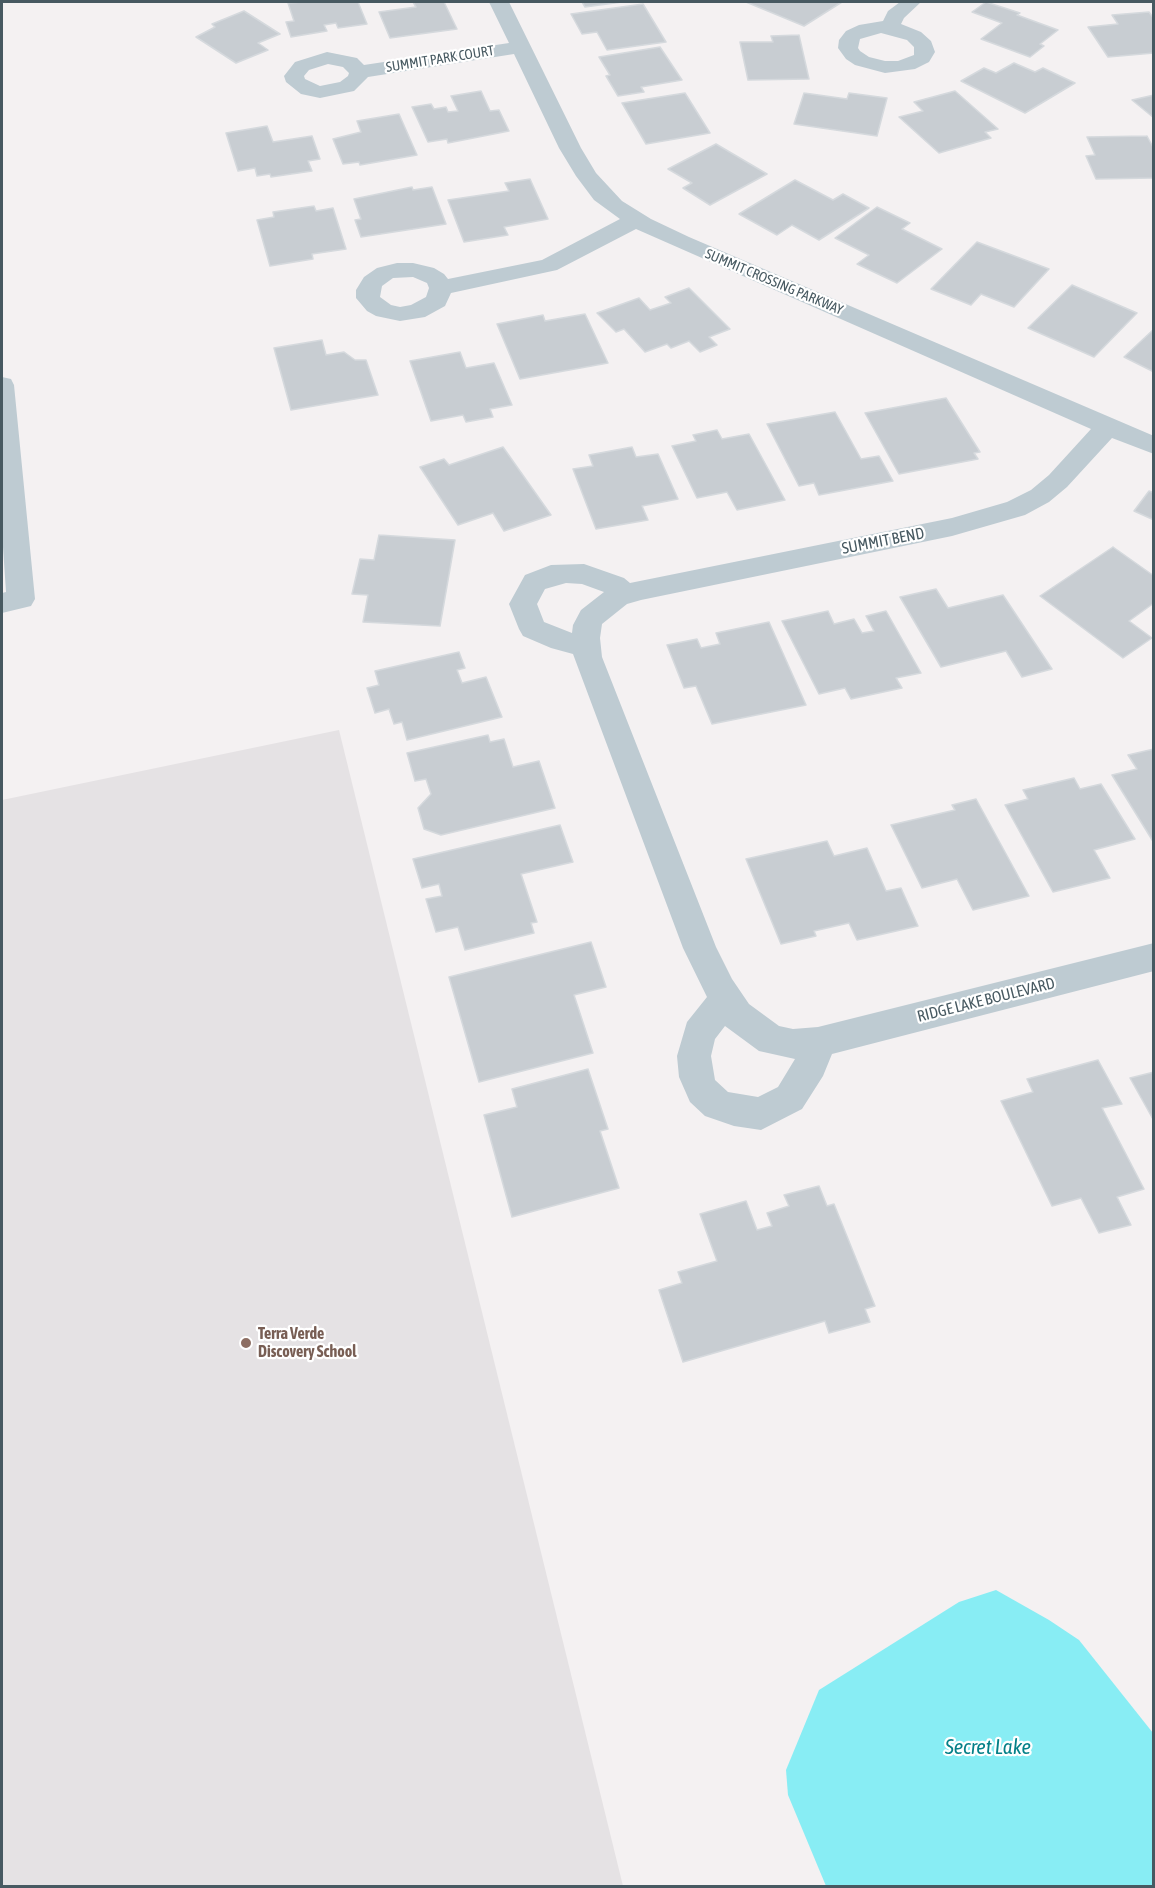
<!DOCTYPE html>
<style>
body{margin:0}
#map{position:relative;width:1155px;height:1888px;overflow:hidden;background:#f4f1f2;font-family:"Asap Condensed",sans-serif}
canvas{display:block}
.frame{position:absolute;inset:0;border:3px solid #475961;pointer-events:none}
</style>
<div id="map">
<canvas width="1155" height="1888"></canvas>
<div class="frame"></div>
</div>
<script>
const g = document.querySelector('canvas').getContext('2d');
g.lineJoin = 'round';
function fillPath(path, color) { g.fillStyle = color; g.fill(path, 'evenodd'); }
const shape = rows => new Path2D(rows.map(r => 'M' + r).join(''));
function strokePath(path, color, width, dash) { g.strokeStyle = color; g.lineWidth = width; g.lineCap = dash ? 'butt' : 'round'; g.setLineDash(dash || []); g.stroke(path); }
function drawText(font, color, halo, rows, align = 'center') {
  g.font = font + ' "Asap Condensed",sans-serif'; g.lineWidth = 4.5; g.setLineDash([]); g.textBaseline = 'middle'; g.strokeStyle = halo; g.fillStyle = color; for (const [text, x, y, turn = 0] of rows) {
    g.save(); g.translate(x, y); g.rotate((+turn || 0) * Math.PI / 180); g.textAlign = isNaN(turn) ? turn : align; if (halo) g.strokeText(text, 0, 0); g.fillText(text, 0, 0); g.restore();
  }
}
fillPath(shape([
 [339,730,623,1886,2,1886,2,800]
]), '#e5e2e4');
fillPath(shape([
 [996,1590,1049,1620,1079,1640,1153,1733,1153,1886,826,1886,788,1795,786,1770,819,1690,959,1602]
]), '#88edf4');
const building = shape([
 [302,2,358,2,367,24,338,28,336,23,324,25,327,31,291,37,286,22,294,21,288,3,302,2],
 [413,2,444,2,457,29,390,38,379,12,416,7,413,2],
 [582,2,622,2,585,7,582,2],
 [746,2,842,2,804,26,746,2],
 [986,2,1020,13,1017,15,1058,30,1040,44,1044,46,1030,57,981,39,1002,23,972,12,986,2],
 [643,4,666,42,607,50,597,32,582,34,571,14,643,4],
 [244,11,280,34,258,43,268,50,236,63,196,37,215,27,212,24,244,11],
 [1149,12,1154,19,1154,53,1108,57,1088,27,1118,24,1112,15,1149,12],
 [799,35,809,79,748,80,740,42,773,42,771,36,799,35],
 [660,47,682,80,641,87,644,92,618,96,606,76,610,75,599,57,660,47],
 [1014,63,1035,72,1043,68,1075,83,1025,113,961,81,984,68,996,73,1014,63],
 [481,91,490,111,499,110,509,131,448,143,447,139,428,142,412,107,431,104,434,109,446,107,448,112,458,111,451,96,481,91],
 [955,91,998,129,985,132,991,138,939,153,899,117,923,111,914,102,955,91],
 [685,93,710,133,646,144,622,103,685,93],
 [804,93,847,99,849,93,887,98,877,136,794,124,804,93],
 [1154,95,1154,118,1132,100,1154,95],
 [399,114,417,155,360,165,359,162,343,164,333,139,361,132,357,121,399,114],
 [267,126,273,142,312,136,320,159,308,161,312,171,271,177,270,174,257,176,255,168,238,171,226,133,267,126],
 [1147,136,1154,149,1154,178,1096,179,1086,156,1095,155,1087,137,1147,136],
 [716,144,767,174,710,205,683,188,692,183,668,169,716,144],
 [530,179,548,219,504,227,508,235,464,242,448,200,509,191,505,183,530,179],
 [795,180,833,200,843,194,869,208,819,240,792,225,777,235,739,214,795,180],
 [412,187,413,190,432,187,446,224,361,237,355,220,361,219,354,199,412,187],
 [314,206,316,211,333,208,346,249,312,254,313,259,270,266,257,220,274,217,273,212,314,206],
 [877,207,910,223,902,229,942,249,897,283,857,264,869,255,835,238,877,207],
 [977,242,1049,269,1014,307,981,294,971,305,931,289,977,242],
 [1072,285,1137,313,1094,357,1028,328,1072,285],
 [689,288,730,329,709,337,717,345,700,352,689,341,671,348,667,344,645,352,624,329,616,332,597,313,639,298,650,310,671,303,665,297,689,288],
 [585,314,608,363,520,379,497,324,543,315,545,321,585,314],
 [1154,329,1154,372,1124,357,1154,329],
 [322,340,326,355,344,352,355,360,366,360,378,395,291,410,274,348,322,340],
 [460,352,466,368,494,363,512,405,490,409,493,417,466,422,463,415,431,421,410,361,460,352],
 [946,398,980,452,974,453,978,459,899,474,865,413,946,398],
 [835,412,861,459,879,456,893,481,819,495,814,483,799,486,767,424,835,412],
 [717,430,722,439,749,434,785,500,737,510,727,492,697,498,672,446,696,441,693,435,717,430],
 [503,447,551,515,504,531,493,513,458,525,420,467,444,459,449,465,503,447],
 [632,447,636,457,658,454,678,499,642,506,648,520,596,529,573,469,593,466,589,455,632,447],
 [1149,491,1154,493,1154,520,1134,511,1149,491],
 [379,535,455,540,440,626,363,622,368,595,352,594,360,559,374,560,379,535],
 [1113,547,1154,576,1154,603,1129,621,1152,638,1123,658,1040,596,1113,547],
 [936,589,948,608,1003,595,1052,669,1022,677,1006,651,941,667,900,597,936,589],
 [828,611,834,624,854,619,862,633,874,631,866,616,886,611,921,673,896,678,902,688,851,699,845,688,819,694,782,621,828,611],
 [769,622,806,705,712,724,696,686,684,688,667,645,697,639,701,648,720,644,716,633,769,622],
 [459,652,465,668,457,670,462,683,486,677,502,717,407,740,402,722,394,724,389,709,375,713,367,688,379,685,375,671,459,652],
 [488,735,490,742,504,739,513,767,539,761,555,808,441,835,424,829,418,808,431,794,426,779,415,781,407,753,488,735],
 [1154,749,1154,843,1112,775,1137,769,1128,755,1154,749],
 [1074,778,1080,789,1101,784,1135,839,1094,850,1110,878,1053,892,1005,805,1028,799,1023,790,1074,778],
 [976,799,1029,896,973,910,957,879,922,888,891,825,955,810,952,805,976,799],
 [560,825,573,862,521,874,537,922,531,923,534,933,465,950,458,927,436,932,426,899,442,896,439,884,422,888,413,859,560,825],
 [827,841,834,856,867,848,886,891,901,888,918,926,857,940,849,923,814,931,816,936,781,944,746,859,827,841],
 [591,942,606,987,574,995,593,1053,479,1082,449,977,591,942],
 [1098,1060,1122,1104,1102,1108,1144,1189,1117,1197,1131,1225,1099,1233,1081,1198,1052,1206,1001,1101,1033,1092,1027,1079,1098,1060],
 [588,1069,608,1129,600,1131,619,1188,512,1217,484,1115,517,1107,512,1089,588,1069],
 [1154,1072,1154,1121,1130,1078,1154,1072],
 [819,1186,827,1206,834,1204,875,1306,865,1309,870,1322,829,1333,825,1321,683,1362,659,1290,682,1283,678,1272,717,1261,700,1214,746,1201,757,1230,772,1226,767,1213,789,1206,784,1195,819,1186]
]);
fillPath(building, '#c8cdd2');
strokePath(building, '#d5d9dd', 1.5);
fillPath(shape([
 [489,2,509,2,581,148,596,173,622,201,651,219,689,237,1154,436,1154,454,1112,438,1067,487,1049,502,1025,515,952,536,641,600,627,604,602,624,600,638,602,657,716,947,732,979,749,1004,779,1026,793,1029,818,1027,1154,943,1154,971,832,1054,823,1076,802,1109,761,1130,734,1126,705,1116,690,1102,679,1077,677,1056,687,1022,707,997,683,948,573,654,551,648,523,636,519,629,509,604,525,575,551,565,584,564,624,578,630,583,952,518,1007,502,1031,490,1049,475,1091,429,636,229,557,270,451,293,445,306,425,317,400,321,376,316,367,311,356,298,356,290,364,277,377,268,397,263,413,263,434,268,444,274,448,279,542,260,620,219,594,200,576,176,559,148,514,54,368,77,354,91,320,98,301,94,286,82,284,76,295,62,327,52,357,58,364,65,509,43,489,2],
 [328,64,343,67,349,73,348,76,340,82,320,86,305,79,304,76,309,70,328,64],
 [413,277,427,283,429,288,426,297,411,305,400,307,391,305,380,297,382,286,393,278,413,277],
 [566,583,582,584,604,592,581,610,573,625,572,633,544,622,537,604,545,589,566,583],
 [725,1026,759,1051,795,1059,778,1087,758,1097,728,1092,715,1080,711,1056,715,1039,725,1026],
 [900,2,921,2,904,18,901,24,921,32,931,41,935,52,929,62,915,69,885,73,855,65,846,59,838,48,839,40,846,31,859,25,883,21,888,11,900,2],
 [881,33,907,40,914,47,914,55,898,61,885,61,869,57,860,51,858,48,860,39,881,33],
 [2,377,11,379,14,385,35,599,31,606,2,613,2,593,6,592,2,532,2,377]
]), '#becbd2');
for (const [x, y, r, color] of [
 [246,1343,6,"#8d6e63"]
]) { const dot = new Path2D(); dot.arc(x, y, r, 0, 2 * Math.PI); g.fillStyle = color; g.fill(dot); strokePath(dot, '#fff', 2); }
drawText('14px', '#475961', '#fff', [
 ["SUMMIT PARK COURT",440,59,-9],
 ["SUMMIT CROSSING PARKWAY",774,282,23]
]);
drawText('16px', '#475961', '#fff', [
 ["SUMMIT BEND",883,541,-11],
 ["RIDGE LAKE BOULEVARD",986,1000,-14]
]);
drawText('bold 16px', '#785e54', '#fff', [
 ["Terra Verde",258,1334],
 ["Discovery School",258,1352]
], 'left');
drawText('italic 21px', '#058088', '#fff', [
 ["Secret Lake",988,1747]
]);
</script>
